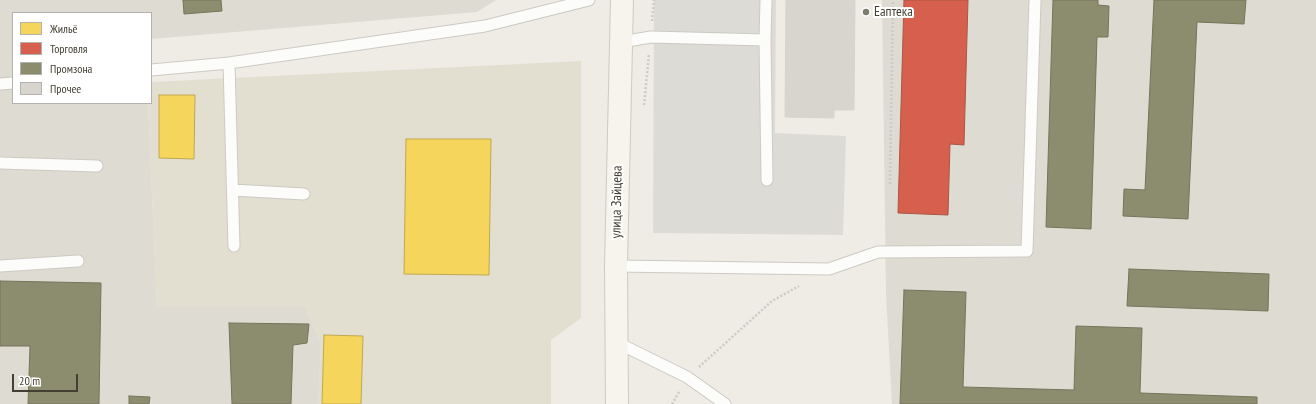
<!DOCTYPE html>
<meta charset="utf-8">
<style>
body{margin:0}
#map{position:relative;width:1316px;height:404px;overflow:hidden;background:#eeece4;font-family:"PT Sans Narrow",sans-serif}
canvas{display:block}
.legend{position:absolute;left:12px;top:12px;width:140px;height:92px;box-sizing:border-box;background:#fff;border:1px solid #b4b2ad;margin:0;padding:5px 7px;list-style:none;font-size:12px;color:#433f32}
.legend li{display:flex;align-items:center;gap:8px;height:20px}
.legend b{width:20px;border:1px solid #b4b2ad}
.scale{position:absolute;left:12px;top:374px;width:66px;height:18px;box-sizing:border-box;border:2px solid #433f32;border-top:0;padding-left:5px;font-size:12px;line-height:14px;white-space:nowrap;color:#433f32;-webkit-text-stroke:3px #fff;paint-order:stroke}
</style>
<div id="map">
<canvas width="1316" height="404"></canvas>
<ul class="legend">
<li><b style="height:11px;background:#f6d55c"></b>Жильё</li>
<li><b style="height:11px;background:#d6604d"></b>Торговля</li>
<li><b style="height:11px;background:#8c8c6e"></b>Промзона</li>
<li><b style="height:11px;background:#d7d5cd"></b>Прочее</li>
</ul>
<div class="scale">20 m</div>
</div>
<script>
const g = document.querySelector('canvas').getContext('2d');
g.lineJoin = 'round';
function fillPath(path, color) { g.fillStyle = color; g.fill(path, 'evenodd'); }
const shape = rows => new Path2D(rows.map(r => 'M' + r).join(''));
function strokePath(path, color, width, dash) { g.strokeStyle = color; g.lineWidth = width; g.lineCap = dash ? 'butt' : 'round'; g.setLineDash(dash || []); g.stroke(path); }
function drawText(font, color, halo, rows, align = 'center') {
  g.font = font + ' "PT Sans Narrow",sans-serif'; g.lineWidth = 4; g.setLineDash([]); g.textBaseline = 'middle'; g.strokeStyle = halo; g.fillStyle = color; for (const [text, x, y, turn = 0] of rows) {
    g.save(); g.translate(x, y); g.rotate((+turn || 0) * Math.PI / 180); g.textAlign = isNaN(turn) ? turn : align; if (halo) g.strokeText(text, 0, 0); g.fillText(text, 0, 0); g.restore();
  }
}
fillPath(shape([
 [581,61,581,318,551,340,551,404,318,404,321,344,305,307,157,308,148,103,151,103,151,82]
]), '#e2dfd1');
fillPath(shape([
 [0,0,496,0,477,12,151,39,151,13,13,13,13,103,148,103,157,307,305,307,321,344,318,404,0,404],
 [882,0,1316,0,1316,404,892,404,886,293]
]), '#dedbd3');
fillPath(shape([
 [654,0,776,0,775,133,846,136,843,235,653,233]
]), '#dddbd5');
const homes = shape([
 [159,95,195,95,194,159,159,158,159,95],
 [406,139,491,139,489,275,404,274,406,139],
 [324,335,363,336,361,404,322,404,324,335]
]);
fillPath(homes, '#f6d55c');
strokePath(homes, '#c0a84f', 1);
const shops = shape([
 [904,0,968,0,964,145,950,144,948,215,898,213,904,0]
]);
fillPath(shops, '#d6604d');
strokePath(shops, '#aa5645', 1);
const industry = shape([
 [183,0,221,0,222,11,184,14,183,0],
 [1053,0,1098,0,1098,5,1109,6,1108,37,1097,37,1091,229,1046,227,1053,0],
 [1154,0,1246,0,1244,24,1197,22,1188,219,1123,216,1124,189,1145,190,1154,0],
 [1129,269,1269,274,1268,311,1127,306,1129,269],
 [0,281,101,283,99,404,28,404,30,346,0,346,0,281],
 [904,290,966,292,963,387,1074,390,1076,326,1142,328,1140,393,1257,397,1257,404,900,404,904,290],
 [229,323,309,324,307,343,293,345,291,404,232,404,229,323],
 [129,396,150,397,149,404,129,404,129,396]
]);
fillPath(industry, '#8c8c6e');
strokePath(industry, '#76755c', 1);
const building = shape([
 [786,0,855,0,854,110,834,110,834,118,785,117,786,0]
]);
fillPath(building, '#d7d5cd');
strokePath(building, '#d6d4cb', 1);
const service = shape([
 [765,40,766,0],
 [621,42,651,37,765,40,767,180],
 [229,63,234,246],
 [151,70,229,63,485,26,589,0],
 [0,84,13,83],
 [0,163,97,166],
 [233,190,304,194],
 [0,266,78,261],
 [616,266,829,269,878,252,1027,251,1035,0],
 [618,343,687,377,725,404]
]);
const secondary = shape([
 [617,404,616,266,622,0]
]);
strokePath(service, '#cccac2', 13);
strokePath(secondary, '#cdcbbc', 24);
strokePath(shape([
 [652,21,654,0],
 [644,105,649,54],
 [890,184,893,0],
 [699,367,772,301,799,286],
 [672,404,679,392]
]), '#cccbc5', 2.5, [2, 2]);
strokePath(service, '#fcfcfb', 11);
strokePath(secondary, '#f6f4ec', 22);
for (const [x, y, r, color] of [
 [866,12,4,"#7f7c70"]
]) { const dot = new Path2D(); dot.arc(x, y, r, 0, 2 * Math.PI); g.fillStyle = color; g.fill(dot); strokePath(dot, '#fff', 1.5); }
drawText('14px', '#433f32', '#fff', [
 ["Еаптека",874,12]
], 'left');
drawText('14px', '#433f32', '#fff', [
 ["улица Зайцева",617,202,-89]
]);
</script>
